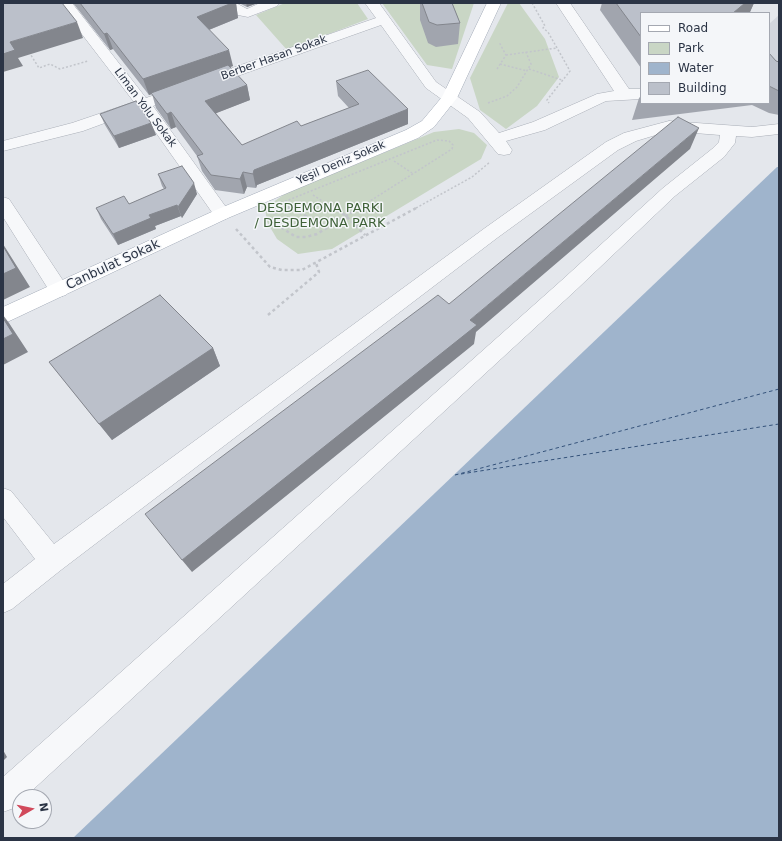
<!DOCTYPE html>
<meta charset="utf-8">
<style>
body{margin:0}
#map{position:relative;width:782px;height:841px;overflow:hidden;background:#e4e7ec;font-family:"DejaVu Sans",sans-serif}
canvas{display:block}
.frame{position:absolute;inset:0;border:4px solid #2b3445;pointer-events:none}
.legend{position:absolute;left:640px;top:12px;width:130px;height:92px;box-sizing:border-box;background:#f4f6f9;border:1px solid #a4a8b1;margin:0;padding:5px 7px;list-style:none;font-size:12px;color:#2b3445}
.legend li{display:flex;align-items:center;gap:8px;height:20px}
.legend b{width:20px;border:1px solid #a4a8b1}
.north{position:absolute;left:12px;top:789px;width:40px;height:40px;box-sizing:border-box;background:#f4f6f9;border:1px solid #a4a8b1;border-radius:50%;rotate:81deg;font-size:11px;font-weight:700;line-height:16px;text-align:center;color:#2b3445}
.north::after{content:'';display:block;margin:auto;width:14px;height:18px;background:#d1495b;clip-path:polygon(50% 0,100% 100%,50% 72%,0 100%)}
</style>
<div id="map">
<canvas width="782" height="841"></canvas>
<div class="frame"></div>
<ul class="legend">
<li><b style="height:5px;background:#fff"></b>Road</li>
<li><b style="height:11px;background:#c9d6c5"></b>Park</li>
<li><b style="height:11px;background:#9fb4cc"></b>Water</li>
<li><b style="height:11px;background:#bbc0ca"></b>Building</li>
</ul>
<div class="north">N</div>
</div>
<script>
const g = document.querySelector('canvas').getContext('2d');
g.lineJoin = 'round';
function fillPath(path, color) { g.fillStyle = color; g.fill(path, 'evenodd'); }
const shape = rows => new Path2D(rows.map(r => 'M' + r).join(''));
function strokePath(path, color, width, dash) { g.strokeStyle = color; g.lineWidth = width; g.lineCap = dash ? 'butt' : 'round'; g.setLineDash(dash || []); g.stroke(path); }
function drawText(font, color, halo, rows, align = 'center') {
  g.font = font + ' "DejaVu Sans",sans-serif'; g.lineWidth = 3; g.setLineDash([]); g.textBaseline = 'middle'; g.strokeStyle = halo; g.fillStyle = color; for (const [text, x, y, turn = 0] of rows) {
    g.save(); g.translate(x, y); g.rotate((+turn || 0) * Math.PI / 180); g.textAlign = isNaN(turn) ? turn : align; if (halo) g.strokeText(text, 0, 0); g.fillText(text, 0, 0); g.restore();
  }
}
fillPath(shape([
 [779,15,779,64,769,57,769,24]
]), '#d2d6de');
fillPath(shape([
 [285,3,357,3,368,19,287,50,256,15],
 [382,3,474,3,452,69,427,65],
 [508,3,519,3,545,39,559,77,537,106,506,129,480,110,470,78],
 [459,129,474,133,487,145,481,159,332,249,298,254,277,239,267,222,265,208,286,193,434,132]
]), '#c9d6c5');
fillPath(shape([
 [777,167,779,167,779,838,73,838]
]), '#9fb4cc');
strokePath(shape([
 [461,474,779,424],
 [455,475,779,389]
]), '#34527a', 1, [3.5, 3]);
const minor = shape([
 [58,3,72,3,146,98,376,18,365,3,379,3,436,82,480,112,499,133,533,122,597,94,614,91,556,3,570,3,629,89,641,89,641,99,606,101,545,130,506,141,512,150,510,154,504,155,498,154,468,118,426,88,381,25,153,106,228,210,231,214,228,218,222,220,216,218,140,110,83,131,3,151,3,141,72,123,134,102,58,3],
 [220,3,236,3,247,9,260,3,279,3,277,6,248,17,233,14,220,3],
 [669,121,752,127,779,124,779,134,752,137,736,136,735,143,724,157,675,196,576,290,25,797,20,797,20,802,14,808,3,812,3,777,562,280,663,188,712,149,719,142,720,135,669,131,636,141,618,150,497,238,61,570,12,609,3,613,3,584,35,559,3,517,3,488,11,491,54,544,485,228,606,142,624,133,669,121],
 [3,197,9,199,66,285,69,290,66,295,59,297,52,295,3,217,3,197]
]);
const major = shape([
 [487,3,501,3,457,98,434,127,418,138,228,218,3,324,3,307,216,210,406,130,422,121,442,97,487,3]
]);
strokePath(minor, '#a9aeb7', 1);
strokePath(major, '#a3abb8', 1);
strokePath(shape([
 [532,3,545,26,543,28,548,32,570,71,547,100,549,103],
 [29,52,39,68,50,64,60,69,88,61],
 [506,55,557,48],
 [500,64,527,71],
 [497,69,506,55,499,42],
 [529,69,562,80],
 [488,103,507,96,517,87,531,64,525,50],
 [394,161,412,173],
 [313,195,333,208],
 [288,207,289,208],
 [275,208,281,203,437,140,449,141,453,145,452,149,359,208],
 [416,208,472,177,490,162]
]), '#c2c5cb', 1.5, [2, 2]);
strokePath(shape([
 [276,207,273,209,277,221,282,228,296,237,306,237,317,234,360,207],
 [288,207,328,227],
 [332,207,345,215,365,235],
 [236,229,270,267,282,270,302,270,418,207],
 [268,315,319,272,316,263]
]), '#c2c5cb', 2.5, [3, 3]);
fillPath(minor, '#f7f8fa');
fillPath(major, '#fff');
fillPath(shape([
 [73,3,236,3,238,18,209,30,233,66,230,67,247,85,250,100,216,113,242,145,301,126,349,108,338,96,336,81,408,109,408,124,257,185,256,188,247,187,244,194,215,190,202,171,197,156,176,127,171,129,156,108,152,94,149,95,113,49,110,50],
 [239,3,258,3,247,7],
 [420,3,452,3,460,23,458,44,436,47,428,43,420,20],
 [602,3,754,3,750,12,641,13,641,68,600,10],
 [769,53,776,61,779,62,779,115,769,113,752,105,632,120,639,98,641,96,641,103,769,103],
 [100,114,151,123,156,135,119,148,105,125],
 [158,174,197,194,182,218,181,216,155,226,156,229,118,245,101,219,96,208,129,204,164,189,162,186],
 [213,348,220,366,112,440,49,362]
]), '#a1a5ae');
fillPath(shape([
 [232,3,236,3,238,18,201,33,197,17],
 [246,3,258,3,247,7],
 [745,3,754,3,750,12,748,13,733,13],
 [77,22,83,38,18,58,23,66,3,72,3,54,10,42],
 [107,33,113,49,110,50,104,34],
 [229,50,233,66,152,94,151,93,152,94,149,95,143,79],
 [247,85,250,100,209,116,205,101],
 [408,109,408,124,257,185,256,188,253,174,254,170],
 [171,112,176,127,171,129,167,114],
 [151,123,156,135,119,148,114,136],
 [699,128,690,149,476,332,474,344,192,572,182,560,470,320],
 [243,172,247,187,244,194,240,179],
 [194,183,197,194,182,218,178,207],
 [177,205,181,216,155,226,156,229,118,245,113,234,149,215],
 [3,244,30,287,3,300],
 [3,315,9,323,28,352,3,365],
 [213,348,220,366,112,440,99,424],
 [3,750,7,757,3,761]
]), '#83868d');
const building = shape([
 [3,3,62,3,77,22,10,42,15,50,3,54,3,3],
 [80,3,232,3,197,17,229,50,143,79,107,33,104,34,80,3],
 [422,3,452,3,460,23,437,25,429,22,422,3],
 [616,3,745,3,733,13,641,13,641,37,616,3],
 [769,53,776,61,779,62,779,91,769,86,769,53],
 [228,65,247,85,205,101,242,145,297,121,301,126,359,104,336,81,368,70,408,109,254,170,253,174,243,172,240,179,211,175,197,156,203,154,171,112,167,114,151,93,228,65],
 [136,101,151,123,114,136,100,114,136,101],
 [678,117,699,128,470,320,477,325,182,560,145,514,438,295,449,304,678,117],
 [182,166,194,183,178,207,177,205,149,215,151,218,113,234,96,208,124,196,129,204,166,188,158,174,182,166],
 [3,246,16,268,3,274,3,246],
 [160,295,213,348,99,424,49,362,160,295],
 [3,318,13,334,3,339,3,318]
]);
fillPath(building, '#bbc0ca');
strokePath(building, '#83868d', 1);
drawText('11px', '#2b3445', '#f4f6f9', [
 ["Berber Hasan Sokak",274,58,-20],
 ["Liman Yolu Sokak",145,108,53],
 ["Yeşil Deniz Sokak",341,163,-23]
]);
drawText('13px', '#3f6138', '#f4f6f9', [
 ["DESDEMONA PARKI",320,209],
 ["/ DESDEMONA PARK",320,224]
]);
drawText('13px', '#2b3445', '#f4f6f9', [
 ["Canbulat Sokak",113,265,-25]
]);
</script>
